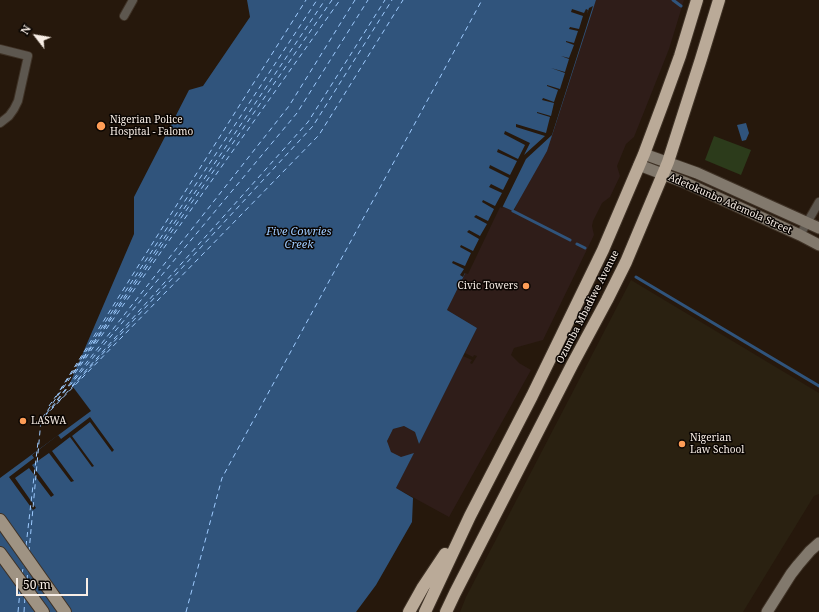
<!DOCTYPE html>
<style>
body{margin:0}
#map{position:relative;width:819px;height:612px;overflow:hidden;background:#26180c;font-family:"Noto Serif",serif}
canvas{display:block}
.north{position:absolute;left:16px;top:16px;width:40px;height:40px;-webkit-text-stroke:3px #0a0502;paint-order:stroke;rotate:301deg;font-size:11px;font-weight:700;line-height:16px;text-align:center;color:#f8eee6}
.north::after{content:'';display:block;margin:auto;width:14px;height:18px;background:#f8eee6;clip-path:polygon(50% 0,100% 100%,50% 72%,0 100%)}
.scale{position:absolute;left:16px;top:578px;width:72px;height:18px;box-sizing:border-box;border:2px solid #f8eee6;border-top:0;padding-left:5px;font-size:12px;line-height:14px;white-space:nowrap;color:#f8eee6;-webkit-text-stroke:3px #0a0502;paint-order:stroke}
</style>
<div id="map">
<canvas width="819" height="612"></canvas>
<div class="north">N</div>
<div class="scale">50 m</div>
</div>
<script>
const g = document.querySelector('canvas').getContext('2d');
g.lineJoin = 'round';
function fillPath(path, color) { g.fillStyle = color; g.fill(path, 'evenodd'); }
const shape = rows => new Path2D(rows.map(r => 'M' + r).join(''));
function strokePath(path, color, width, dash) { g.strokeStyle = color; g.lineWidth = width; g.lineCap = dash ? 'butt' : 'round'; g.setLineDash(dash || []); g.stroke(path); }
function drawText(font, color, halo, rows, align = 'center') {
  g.font = font + ' "Noto Serif",serif'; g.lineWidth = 3; g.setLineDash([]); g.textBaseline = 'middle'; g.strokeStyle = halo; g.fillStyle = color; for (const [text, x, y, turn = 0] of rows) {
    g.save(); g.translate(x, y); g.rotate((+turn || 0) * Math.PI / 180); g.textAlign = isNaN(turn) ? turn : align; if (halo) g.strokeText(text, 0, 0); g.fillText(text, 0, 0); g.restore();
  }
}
fillPath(shape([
 [596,0,684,0,669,49,634,137,626,144,617,166,620,176,610,197,602,203,593,221,592,226,594,235,543,340,514,348,511,355,519,363,531,370,449,517,396,488,413,454,401,458,390,452,387,441,393,429,404,426,415,432,419,444,463,356,472,360,470,363,472,364,477,356,474,355,473,357,465,353,477,328,447,310,499,205,514,211]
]), '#2f1d19');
fillPath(shape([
 [631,280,819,393,819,494,814,496,743,612,460,612,466,597]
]), '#2a2111');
fillPath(shape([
 [714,136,751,150,741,175,705,160]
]), '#2c3b1b');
fillPath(shape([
 [247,0,596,0,547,151,513,211,499,205,447,310,477,328,419,444,415,432,404,426,393,429,387,441,391,452,401,457,414,453,396,488,413,498,412,522,376,585,356,612,0,612,0,478,91,411,70,383,134,234,134,197,189,90,203,86,250,17],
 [746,123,749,133,746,140,742,141,737,125]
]), '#30547c');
fillPath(shape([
 [593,6,552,135,526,159,502,208,500,207,468,274,465,273,463,277,460,275,464,269,452,263,453,261,465,266,471,253,460,247,461,245,473,251,479,239,467,232,469,230,480,236,487,224,474,217,476,215,488,221,494,209,482,202,483,200,495,206,502,193,489,187,491,184,503,190,509,178,489,168,490,165,510,175,517,161,497,152,498,149,518,159,525,145,504,134,505,131,530,143,524,155,545,136,516,127,516,124,546,133,550,117,537,113,537,112,551,116,554,103,542,100,543,98,554,102,558,90,547,86,547,85,560,89,565,73,551,68,565,72,569,59,561,56,569,58,574,45,566,42,566,41,574,43,578,31,569,29,570,27,579,29,583,16,571,12,572,9,584,13,586,9,588,10,587,14,589,8],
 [90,417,114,450,112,452,90,422,72,436,94,466,92,467,70,437,52,451,74,481,71,482,49,453,32,465,54,495,51,497,29,468,15,478,36,508,33,510,9,477,34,458,32,455,58,435,61,439]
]), '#26180c');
strokePath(shape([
 [673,0,681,6],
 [513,211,570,240],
 [577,244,585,248],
 [636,277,819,386]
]), '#30547c', 3);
strokePath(shape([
 [73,373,325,0],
 [75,373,340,0],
 [72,386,308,122,385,0],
 [60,390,306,0],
 [56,397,317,0],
 [57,400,289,106,355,0],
 [59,401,313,126,392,0],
 [49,406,56,396],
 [52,408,59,400],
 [46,414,297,113,368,0],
 [44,417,319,135,403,0],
 [26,546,38,442],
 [29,552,41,420,332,0],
 [22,574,24,563],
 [27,580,28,569],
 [18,612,20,591],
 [24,612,25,597],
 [186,612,222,478,482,0]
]), '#9ecbff', 1, [5, 4]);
const street = shape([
 [124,16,133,0],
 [0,49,28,56,18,101,14,109,9,116,0,123],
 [800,235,819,202]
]);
const secondary = shape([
 [644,154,697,173,819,228],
 [639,165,686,183,800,235,819,245],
 [767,612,791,574,798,565,810,551,819,543]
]);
const primary = shape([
 [0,520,65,612],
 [0,553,43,612]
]);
const highway = shape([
 [409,612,423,587,445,554],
 [425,612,470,516,532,396,603,250,644,154,663,103,680,56,697,0],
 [446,612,455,593,572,365,607,300,626,262,668,162,701,59,719,0]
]);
strokePath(street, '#3f3226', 10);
strokePath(secondary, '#3f3226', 13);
strokePath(primary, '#3f3226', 14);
strokePath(highway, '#3f3226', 14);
strokePath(street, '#5d574f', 8);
strokePath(secondary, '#82796d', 11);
strokePath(primary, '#9f9383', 12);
strokePath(highway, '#baaa98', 12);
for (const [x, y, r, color] of [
 [101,126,5,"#fd9c56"],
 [526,286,4,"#fd9c56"],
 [23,421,4,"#fd9c56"],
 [682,444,4,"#fd9c56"]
]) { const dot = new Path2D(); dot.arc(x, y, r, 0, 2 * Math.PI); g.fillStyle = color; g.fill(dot); strokePath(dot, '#0a0502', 1.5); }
drawText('10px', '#f8eee6', '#0a0502', [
 ["Nigerian Police",110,120],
 ["Hospital - Falomo",110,132],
 ["Civic Towers",518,286,"right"],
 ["LASWA",31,421],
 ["Nigerian",690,438],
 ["Law School",690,450]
], 'left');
drawText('10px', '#f8eee6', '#0a0502', [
 ["Adetokunbo Ademola Street",730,204,24],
 ["Ozumba Mbadiwe Avenue",588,307,-63]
]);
drawText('italic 11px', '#9ecbff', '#0a0502', [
 ["Five Cowries",299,232],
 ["Creek",299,245]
]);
</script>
